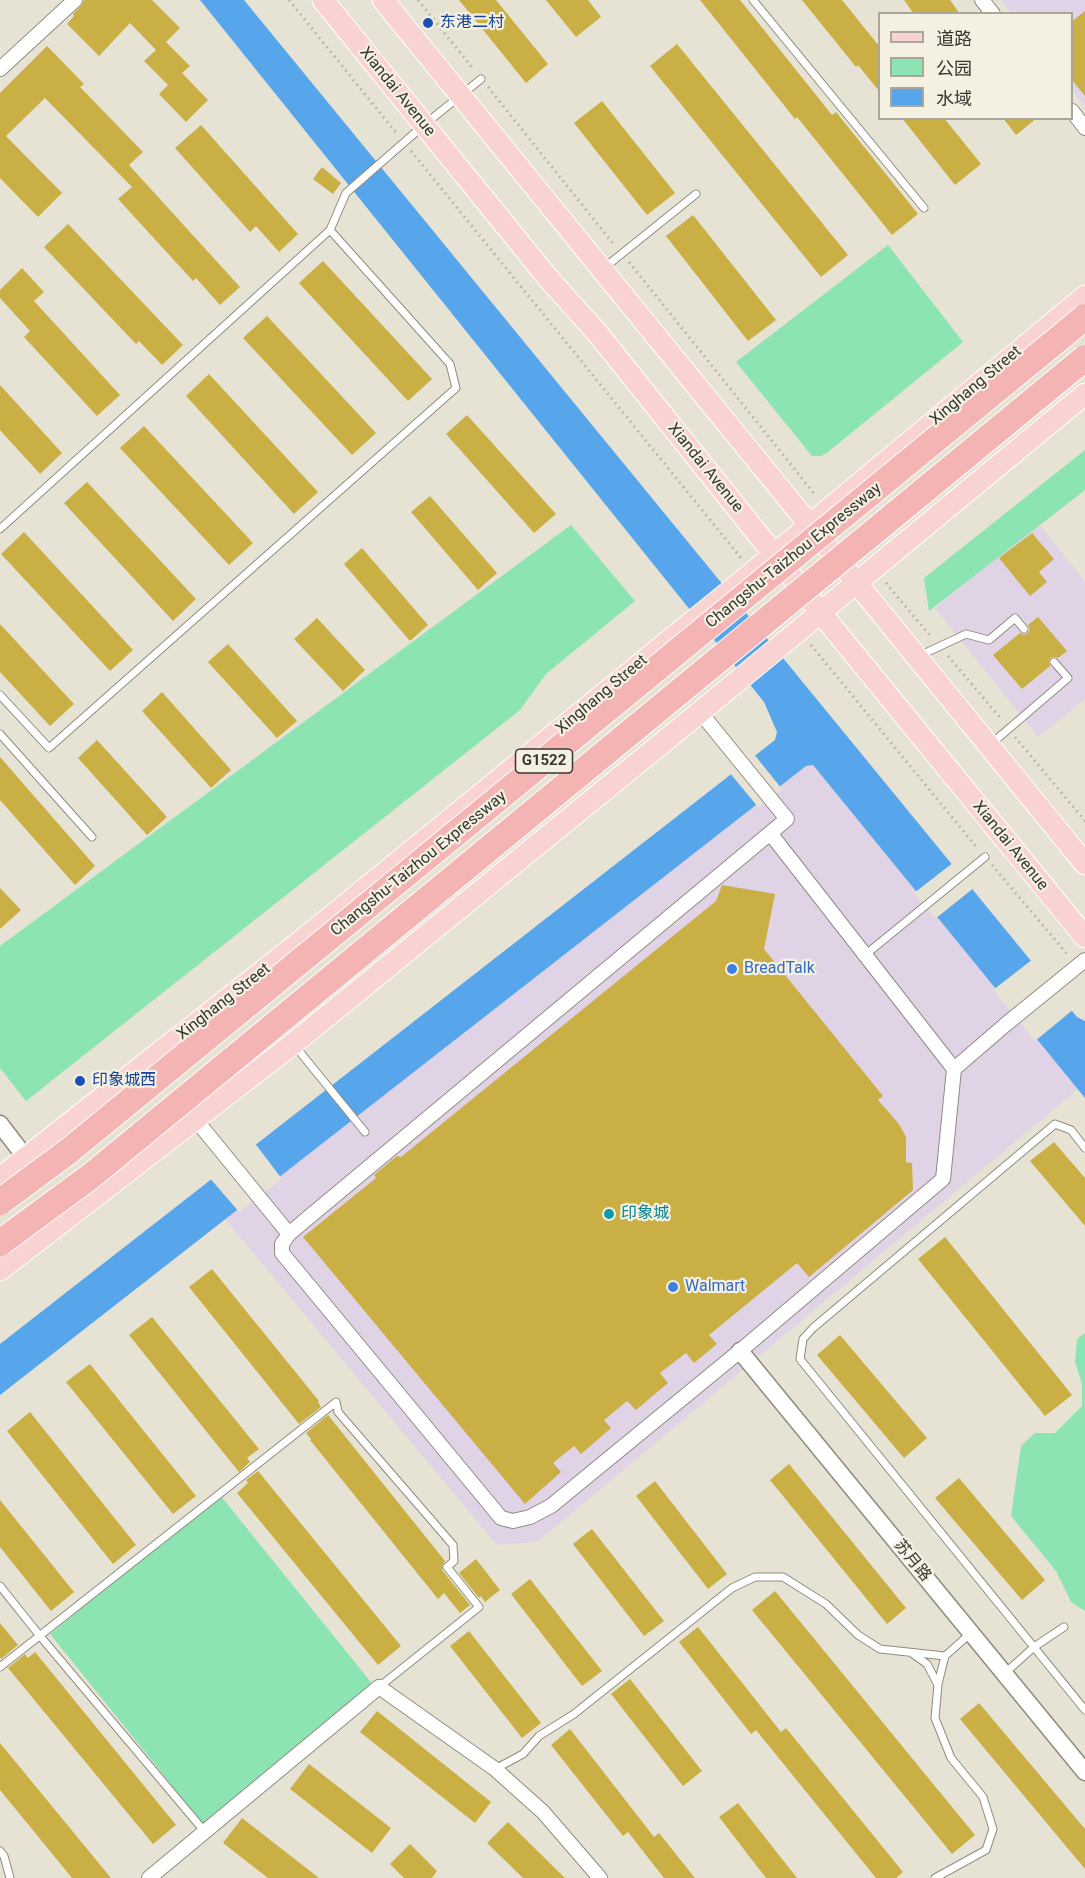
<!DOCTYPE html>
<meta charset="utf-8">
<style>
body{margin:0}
#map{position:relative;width:1085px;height:1878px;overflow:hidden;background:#e7e3d4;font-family:Roboto,"Noto Sans SC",sans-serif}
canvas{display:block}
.legend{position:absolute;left:878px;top:12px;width:195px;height:108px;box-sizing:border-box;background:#f4f0e2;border:2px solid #a9a69b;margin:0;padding:8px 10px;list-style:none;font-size:18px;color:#383631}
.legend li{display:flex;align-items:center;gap:12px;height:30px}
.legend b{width:30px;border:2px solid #a9a69b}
</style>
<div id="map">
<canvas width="1085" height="1878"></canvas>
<ul class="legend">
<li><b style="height:8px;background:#f9d2d2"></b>道路</li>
<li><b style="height:16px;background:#8be4b1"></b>公园</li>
<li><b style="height:16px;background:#57a5ea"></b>水域</li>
</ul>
</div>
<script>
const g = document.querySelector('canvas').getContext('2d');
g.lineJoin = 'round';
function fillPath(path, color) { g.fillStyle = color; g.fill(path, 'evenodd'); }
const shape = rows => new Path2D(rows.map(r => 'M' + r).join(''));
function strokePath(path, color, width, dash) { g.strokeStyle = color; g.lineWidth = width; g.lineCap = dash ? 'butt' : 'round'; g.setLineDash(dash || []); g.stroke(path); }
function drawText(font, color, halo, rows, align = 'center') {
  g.font = font + ' Roboto,"Noto Sans SC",sans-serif'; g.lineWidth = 4.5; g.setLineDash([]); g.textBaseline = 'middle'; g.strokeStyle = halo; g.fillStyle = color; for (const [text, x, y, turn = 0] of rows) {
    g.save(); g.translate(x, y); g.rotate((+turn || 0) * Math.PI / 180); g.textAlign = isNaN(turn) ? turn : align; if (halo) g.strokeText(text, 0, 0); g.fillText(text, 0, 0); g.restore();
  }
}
fillPath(shape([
 [1039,524,1085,582,1085,699,1038,737,935,608],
 [813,765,1078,1089,537,1542,497,1545,225,1219,806,766]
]), '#e1d3e6');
fillPath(shape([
 [1001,0,1085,0,1085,107,1072,90,1072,14,1011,13]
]), '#dfd4e8');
fillPath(shape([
 [888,245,963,342,828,452,821,456,812,456,736,362],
 [1085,450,1085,490,929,611,924,578],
 [571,525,635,601,546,674,520,710,26,1101,0,1068,0,946],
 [1085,1333,1085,1611,1071,1602,1056,1571,1011,1516,1021,1446,1035,1433,1055,1433,1082,1406,1082,1384,1075,1362,1077,1339],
 [220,1495,374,1686,203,1824,50,1634]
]), '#8be4b1');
fillPath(shape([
 [200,0,244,0,1077,1017,1085,1021,1085,1098,813,765,806,766,0,1395,0,1344,775,740,777,732,764,702]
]), '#57a5ea');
fillPath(shape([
 [753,753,782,789,758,807,729,772],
 [954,862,975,887,935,919,914,893],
 [1033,959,1074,1009,1035,1041,993,990],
 [254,1142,282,1179,239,1212,209,1177]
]), '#e7e3d4');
fillPath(shape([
 [84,0,152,0,180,28,166,42,190,66,182,73,208,100,186,122,159,94,168,85,144,61,156,50,130,23,99,56,67,24,74,16,73,14,81,6],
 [459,0,496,0,548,64,526,83],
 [546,0,588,0,601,17,576,37],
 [700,0,740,0,832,115,836,112,918,214,892,235,797,117,795,119],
 [802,0,842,0,879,46,879,91,858,65,856,67],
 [904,0,950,0,960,14,914,14],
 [1085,11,1085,96,1071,79,1071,22],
 [677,44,848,255,821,277,650,66],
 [47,46,84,84,80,87,143,152,129,165,240,287,220,305,196,278,193,281,118,199,132,187,45,98,6,136,62,193,38,217,0,178,0,93],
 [602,101,675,193,647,215,574,123],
 [902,118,944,118,981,164,955,185],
 [1003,118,1037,118,1016,135],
 [201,125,298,234,279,252,256,226,250,232,175,148],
 [322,167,341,183,333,194,313,179],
 [693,215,776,320,748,341,666,236],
 [68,224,183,345,162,365,139,341,136,344,44,247],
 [323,261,432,379,408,401,299,283],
 [22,268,44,292,34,301,120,395,97,416,24,337,30,331,0,298,0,290],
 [267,316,376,433,352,455,243,338],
 [209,374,318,492,294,514,186,396],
 [0,385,62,453,40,474,0,430],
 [467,415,556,514,534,533,446,434],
 [144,426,253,543,229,565,120,448],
 [87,482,196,599,173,621,64,503],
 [430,496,497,573,478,590,411,512],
 [24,532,133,650,110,671,1,554],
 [1032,533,1054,559,1039,572,1047,582,1030,596,999,558],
 [362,548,428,625,410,641,344,564],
 [1038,617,1067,651,1058,658,1055,657,1051,657,1049,661,1050,666,1022,689,993,655,1020,633,1024,635,1028,633,1030,629,1028,625],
 [317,618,365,670,343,691,294,639],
 [0,624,74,704,50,726,0,672],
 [228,644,297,721,277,738,208,662],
 [162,692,231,770,211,788,142,711],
 [97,740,167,817,147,835,78,758],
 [0,757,95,866,75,885,0,800],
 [722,885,775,894,764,949,883,1096,878,1100,899,1124,906,1137,906,1162,912,1163,913,1190,809,1277,797,1263,709,1335,717,1344,694,1363,686,1353,660,1373,668,1383,636,1410,627,1401,604,1420,611,1428,581,1454,574,1446,553,1463,561,1472,525,1504,303,1237,376,1178,374,1175,397,1156,401,1157,716,901],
 [0,888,21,910,0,929],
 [1054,1142,1085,1178,1085,1226,1030,1161],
 [945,1237,1072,1395,1045,1416,918,1259],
 [212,1269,319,1401,318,1402,321,1407,299,1424,189,1287],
 [152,1317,259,1449,247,1458,250,1462,239,1472,129,1335],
 [840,1335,927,1438,904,1458,817,1355],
 [90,1364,196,1496,173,1514,66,1382],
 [30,1412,136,1545,113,1564,7,1431],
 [328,1415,445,1561,442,1566,442,1570,470,1605,460,1613,444,1593,438,1599,310,1440,311,1439,306,1433],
 [789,1464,906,1608,887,1624,770,1480],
 [258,1471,401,1646,378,1665,237,1493,248,1483,246,1480],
 [959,1478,1045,1580,1022,1600,935,1498],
 [655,1481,727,1574,708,1589,636,1496],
 [0,1500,74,1592,51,1611,0,1547],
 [592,1529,664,1621,644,1636,573,1544],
 [476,1559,500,1590,485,1602,481,1596,479,1598,459,1573],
 [530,1579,602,1671,582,1686,511,1594],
 [775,1591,975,1835,952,1854,752,1610],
 [0,1623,18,1645,1,1659,0,1657],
 [698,1627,781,1732,786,1728,903,1872,896,1878,876,1878,756,1730,751,1734,679,1642],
 [469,1631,541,1723,522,1738,450,1646],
 [35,1652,176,1825,153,1844,8,1668,25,1654,28,1658],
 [630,1679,702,1771,683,1786,611,1694],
 [979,1703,1085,1829,1085,1869,960,1719],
 [377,1711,491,1802,475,1823,360,1732],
 [570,1729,654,1837,659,1833,695,1878,664,1878,628,1832,623,1836,551,1745],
 [0,1743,111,1878,72,1878,0,1790],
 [309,1764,391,1828,372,1853,290,1789],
 [738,1803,797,1878,766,1878,719,1817],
 [242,1818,319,1878,268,1878,223,1843],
 [508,1822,565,1878,523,1878,487,1843],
 [410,1844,437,1871,432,1878,404,1878,390,1864]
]), '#caaf45');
const service = shape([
 [753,0,924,208],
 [604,268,696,194],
 [0,529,330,230,346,193,424,125,481,79],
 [919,656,966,634,989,640,1015,618,1024,629],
 [0,695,49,748,456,388,450,364,330,230],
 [0,734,92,837],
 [991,744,1068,678,1054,662],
 [865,955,985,857],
 [295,1046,365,1132],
 [1085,1148,1071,1130,1055,1124,813,1328,803,1339,800,1359,1085,1710],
 [0,1586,40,1636,205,1832],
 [913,1654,927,1664,937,1683],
 [0,1667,336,1402,338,1412,453,1545,454,1561,447,1567,479,1607,379,1687],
 [1004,1674,1034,1647,1064,1627],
 [495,1769,523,1754,539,1736,574,1714,732,1588,755,1577,783,1577,826,1604,858,1635,880,1649,945,1656,971,1633],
 [0,1851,4,1856,10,1878],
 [935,1878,986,1850,993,1829,983,1797,951,1758,935,1718,938,1684,945,1656]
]);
const minor = shape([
 [982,0,993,14],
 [0,69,75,0],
 [1072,111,1085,128],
 [700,712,787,819,309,1217,289,1234,282,1244,282,1253,501,1518,513,1521,530,1517,551,1506,740,1351,943,1179,954,1069,770,833],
 [954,1069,1005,1025,1085,960],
 [196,1120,289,1234],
 [149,1878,379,1687,495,1769,543,1812,600,1878]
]);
const tertiary = shape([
 [0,1124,26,1158],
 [740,1351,1085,1772]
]);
const primary = shape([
 [323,0,548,278,599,335,820,612,1085,937],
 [383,0,1085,864],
 [0,1178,301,941,752,573,1085,296],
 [0,1270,293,1044,700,712,1085,394]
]);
strokePath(service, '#8f8c7e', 9);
strokePath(minor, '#8f8c7e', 16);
strokePath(tertiary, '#8f8c7e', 19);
strokePath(primary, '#fff', 23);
strokePath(shape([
 [289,0,397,134],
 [418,0,474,70],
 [488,87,615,246],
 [411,151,741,558],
 [629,262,816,496],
 [886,583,932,638],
 [811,645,978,849],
 [948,656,1002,720],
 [1015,737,1085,821],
 [992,865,1067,954]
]), '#b2aea2', 3, [1.5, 4.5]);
strokePath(service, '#fff', 7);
strokePath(minor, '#fff', 14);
strokePath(tertiary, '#fff', 16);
strokePath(primary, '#f9d2d2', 21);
const motorwayBridge = shape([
 [0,1202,70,1150,1085,317],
 [0,1243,91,1176,1085,358]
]);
strokePath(motorwayBridge, '#fff', 28, []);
strokePath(motorwayBridge, '#f5b4b4', 26);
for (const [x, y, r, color] of [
 [428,23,6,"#1a4fb4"],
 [732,969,6,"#3f7fe0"],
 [80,1081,6,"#1a4fb4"],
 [609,1214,6,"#0f9aa8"],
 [673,1287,6,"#3f7fe0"]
]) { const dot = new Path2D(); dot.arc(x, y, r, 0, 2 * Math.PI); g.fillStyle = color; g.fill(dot); strokePath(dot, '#f4f0e2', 2); }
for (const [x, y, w] of [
 [544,761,57]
]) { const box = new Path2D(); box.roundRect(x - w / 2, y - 12, w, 24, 4.5); g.fillStyle = '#f4f0e2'; g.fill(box); strokePath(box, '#383631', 1.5); }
drawText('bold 15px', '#383631', null, [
 ["G1522",544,761]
]);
drawText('16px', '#164399', '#f4f0e2', [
 ["东港二村",440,23],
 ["印象城西",92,1081]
], 'left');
drawText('16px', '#383631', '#f4f0e2', [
 ["Xiandai Avenue",397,92,51],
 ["Xinghang Street",976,386,-40],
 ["Xiandai Avenue",705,468,51],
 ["Changshu-Taizhou Expressway",794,556,-39],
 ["Xinghang Street",602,695,-40],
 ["Xiandai Avenue",1010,846,51],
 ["Changshu-Taizhou Expressway",419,864,-39],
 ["Xinghang Street",224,1002,-38],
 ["苏月路",912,1561,51]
]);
drawText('16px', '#366cbe', '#f4f0e2', [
 ["BreadTalk",744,969],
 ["Walmart",685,1287]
], 'left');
drawText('16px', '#0d838f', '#f4f0e2', [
 ["印象城",621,1214]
], 'left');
</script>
